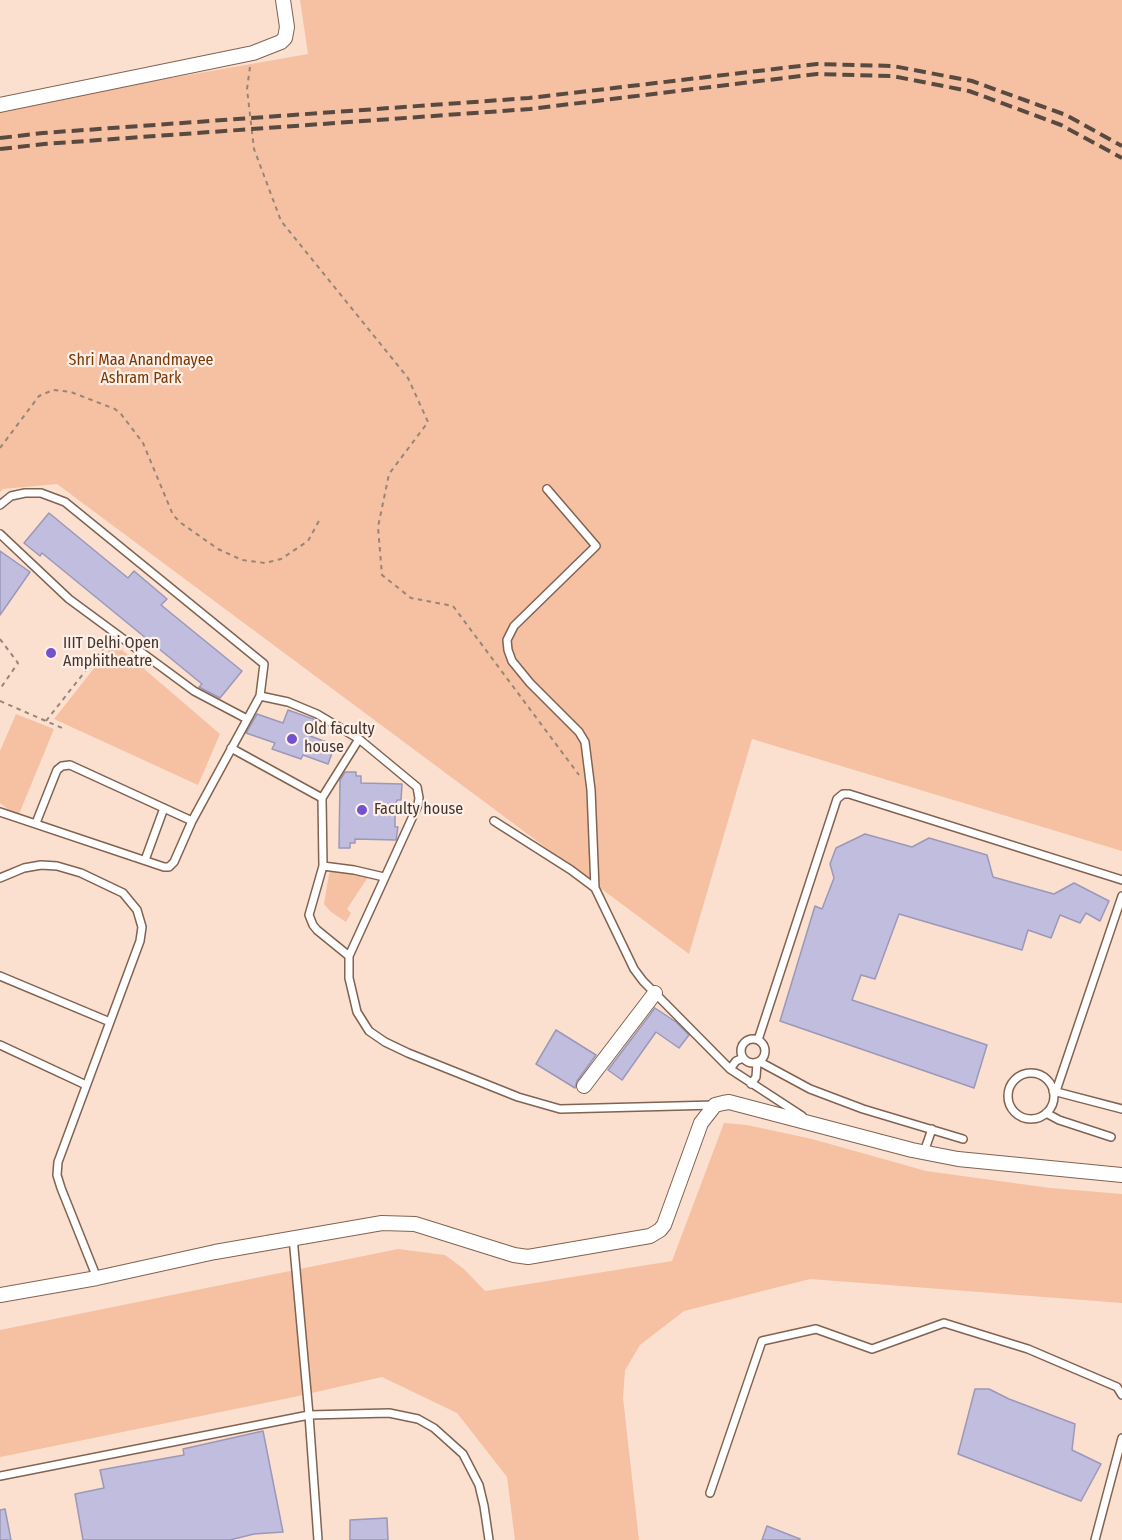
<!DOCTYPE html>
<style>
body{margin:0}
canvas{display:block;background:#fbdfcf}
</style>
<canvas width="1122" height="1540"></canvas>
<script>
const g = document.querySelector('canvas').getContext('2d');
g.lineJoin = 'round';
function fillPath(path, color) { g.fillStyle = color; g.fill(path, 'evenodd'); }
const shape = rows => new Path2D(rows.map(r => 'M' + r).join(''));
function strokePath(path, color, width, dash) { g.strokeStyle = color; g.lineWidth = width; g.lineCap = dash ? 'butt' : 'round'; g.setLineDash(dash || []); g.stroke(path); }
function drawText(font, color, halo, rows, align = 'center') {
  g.font = font + ' "Fira Sans Condensed",sans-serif'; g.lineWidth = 4.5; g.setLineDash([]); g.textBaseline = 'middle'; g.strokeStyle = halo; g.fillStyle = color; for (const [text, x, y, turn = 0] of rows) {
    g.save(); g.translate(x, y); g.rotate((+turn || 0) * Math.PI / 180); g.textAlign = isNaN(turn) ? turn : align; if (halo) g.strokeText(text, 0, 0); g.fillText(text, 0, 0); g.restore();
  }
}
fillPath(shape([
 [300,0,1122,0,1122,851,752,739,689,954,57,484,3,489,0,492,0,108,308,54],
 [114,643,220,734,198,785,54,719],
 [16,714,54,729,19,814,9,810,0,803,0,751],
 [330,869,368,877,347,909,351,913,346,922,331,912,324,904],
 [724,1123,747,1125,812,1139,926,1171,1050,1188,1122,1194,1122,1303,810,1279,684,1311,640,1345,625,1370,623,1398,639,1540,515,1540,507,1477,457,1413,382,1377,294,1397,0,1457,0,1330,398,1249,445,1255,464,1269,485,1291,672,1261]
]), '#f5c1a2');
const building = shape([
 [49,513,128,578,134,571,167,599,161,605,242,671,220,698,199,687,202,684,42,553,40,556,24,543,49,513],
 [0,551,30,572,0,615,0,551],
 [288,710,316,720,310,736,335,745,328,764,303,755,301,759,272,749,275,743,246,733,257,714,283,723,288,710],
 [345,772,356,772,356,776,361,776,361,783,402,784,401,800,397,800,395,807,395,827,398,827,396,840,355,839,355,843,350,843,350,848,339,848,340,780,345,772],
 [865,834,912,847,929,838,987,855,993,877,1054,894,1074,883,1109,901,1100,921,1086,913,1080,923,1060,915,1051,938,1028,930,1022,950,899,914,875,979,861,975,852,1000,987,1045,974,1088,780,1021,815,906,822,909,834,878,830,864,836,848,865,834],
 [655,1008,676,1022,689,1035,679,1048,656,1032,622,1080,608,1070,655,1008],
 [556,1030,596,1055,577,1081,575,1088,536,1064,556,1030],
 [975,1389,989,1389,1009,1399,1075,1424,1072,1450,1101,1464,1081,1501,958,1454,975,1389],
 [263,1431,283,1532,254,1534,230,1540,83,1540,75,1494,104,1488,100,1470,184,1455,183,1449,263,1431],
 [5,1509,11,1540,0,1540,0,1510,5,1509],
 [387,1518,388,1540,350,1540,350,1520,387,1518],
 [767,1526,800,1539,800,1540,762,1540,767,1526]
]);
fillPath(building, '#c0bdde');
strokePath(building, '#9b98b8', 1.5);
const service = shape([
 [547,489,596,546,514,626,507,640,508,650,512,661,530,683,579,732,585,742,591,790,595,888,634,969,643,981,730,1069,802,1116],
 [0,505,11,496,25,493,41,493,65,502,264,664,260,696,288,702,317,714,359,739,417,787,419,798,418,805,349,956,349,978,357,1012,369,1031,385,1042,408,1053,518,1097,560,1109,715,1105],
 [0,534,69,599,194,691,247,719],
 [231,748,322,798,323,866,309,915,313,925,317,930,349,956],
 [322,798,359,739],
 [0,812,164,867,169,867,174,862,192,821,260,696],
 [494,821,571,870,595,888],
 [36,823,57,770,62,766,70,765,192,821],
 [145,860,164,808],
 [323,866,354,870,384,877],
 [0,878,24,868,41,865,57,866,81,873,123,893,137,910,142,927,140,941,58,1162,57,1175,61,1188,97,1278],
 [0,976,110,1022],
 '741 1051a12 12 0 1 1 24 0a12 12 0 1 1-24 0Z',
 [758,1040,837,799,843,794,849,794,1122,880],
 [0,1045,86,1085],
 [760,1062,810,1089,863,1109,963,1139],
 [730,1069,736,1061,743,1058],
 '1008 1096a23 23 0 1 1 46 0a23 23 0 1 1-46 0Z',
 [751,1084,756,1077,757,1063],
 [1053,1091,1122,1109],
 [1056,1091,1122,896],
 [1046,1113,1059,1120,1111,1137],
 [924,1152,932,1129],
 [293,1237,309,1415,318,1540],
 [0,1476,309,1415,389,1413,418,1419,434,1428,463,1454,479,1485,484,1506,489,1540],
 [710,1493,762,1341,816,1329,872,1349,944,1323,1028,1349,1117,1387,1122,1395],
 [1095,1540,1122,1438]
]);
const minor = shape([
 [0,105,253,53,281,42,285,38,287,27,283,0],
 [584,1086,655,993],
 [0,1295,97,1278,215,1252,382,1223,415,1224,514,1255,528,1257,650,1236,660,1230,664,1225,701,1123,715,1105,723,1103,729,1102,912,1150,958,1159,1122,1175]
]);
strokePath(service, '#806351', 10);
strokePath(minor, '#806351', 16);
strokePath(shape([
 [250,67,247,89,254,149,281,221,408,378,428,422,389,474,378,527,382,575,411,598,453,606,579,775],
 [0,448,39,396,53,390,71,392,115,409,121,414,143,443,173,515,181,523,218,549,242,560,265,563,281,559,308,541,320,519],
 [0,639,18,663,0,689],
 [0,701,62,728],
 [46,721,109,641]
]), '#988579', 2, [4.5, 4.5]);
strokePath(service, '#fff', 7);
strokePath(minor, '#fff', 14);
strokePath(shape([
 [0,138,43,133,529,98,817,64,893,66,972,81,1066,115,1122,146],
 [0,149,44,144,530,109,817,74,892,76,969,91,1061,125,1122,158]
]), '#594a41', 4, [12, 6]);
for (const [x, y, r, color] of [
 [51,653,6,"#7053cd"],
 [292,739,6,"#7053cd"],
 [362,810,6,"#7053cd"]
]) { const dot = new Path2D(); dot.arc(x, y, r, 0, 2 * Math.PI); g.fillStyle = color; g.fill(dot); strokePath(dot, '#fef0e8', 2); }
drawText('16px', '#793905', '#fef0e8', [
 ["Shri Maa Anandmayee",141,361],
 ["Ashram Park",141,379]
]);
drawText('16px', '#43362e', '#fef0e8', [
 ["IIIT Delhi Open",63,644],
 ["Amphitheatre",63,662],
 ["Old faculty",304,730],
 ["house",304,748],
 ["Faculty house",374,810]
], 'left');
</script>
